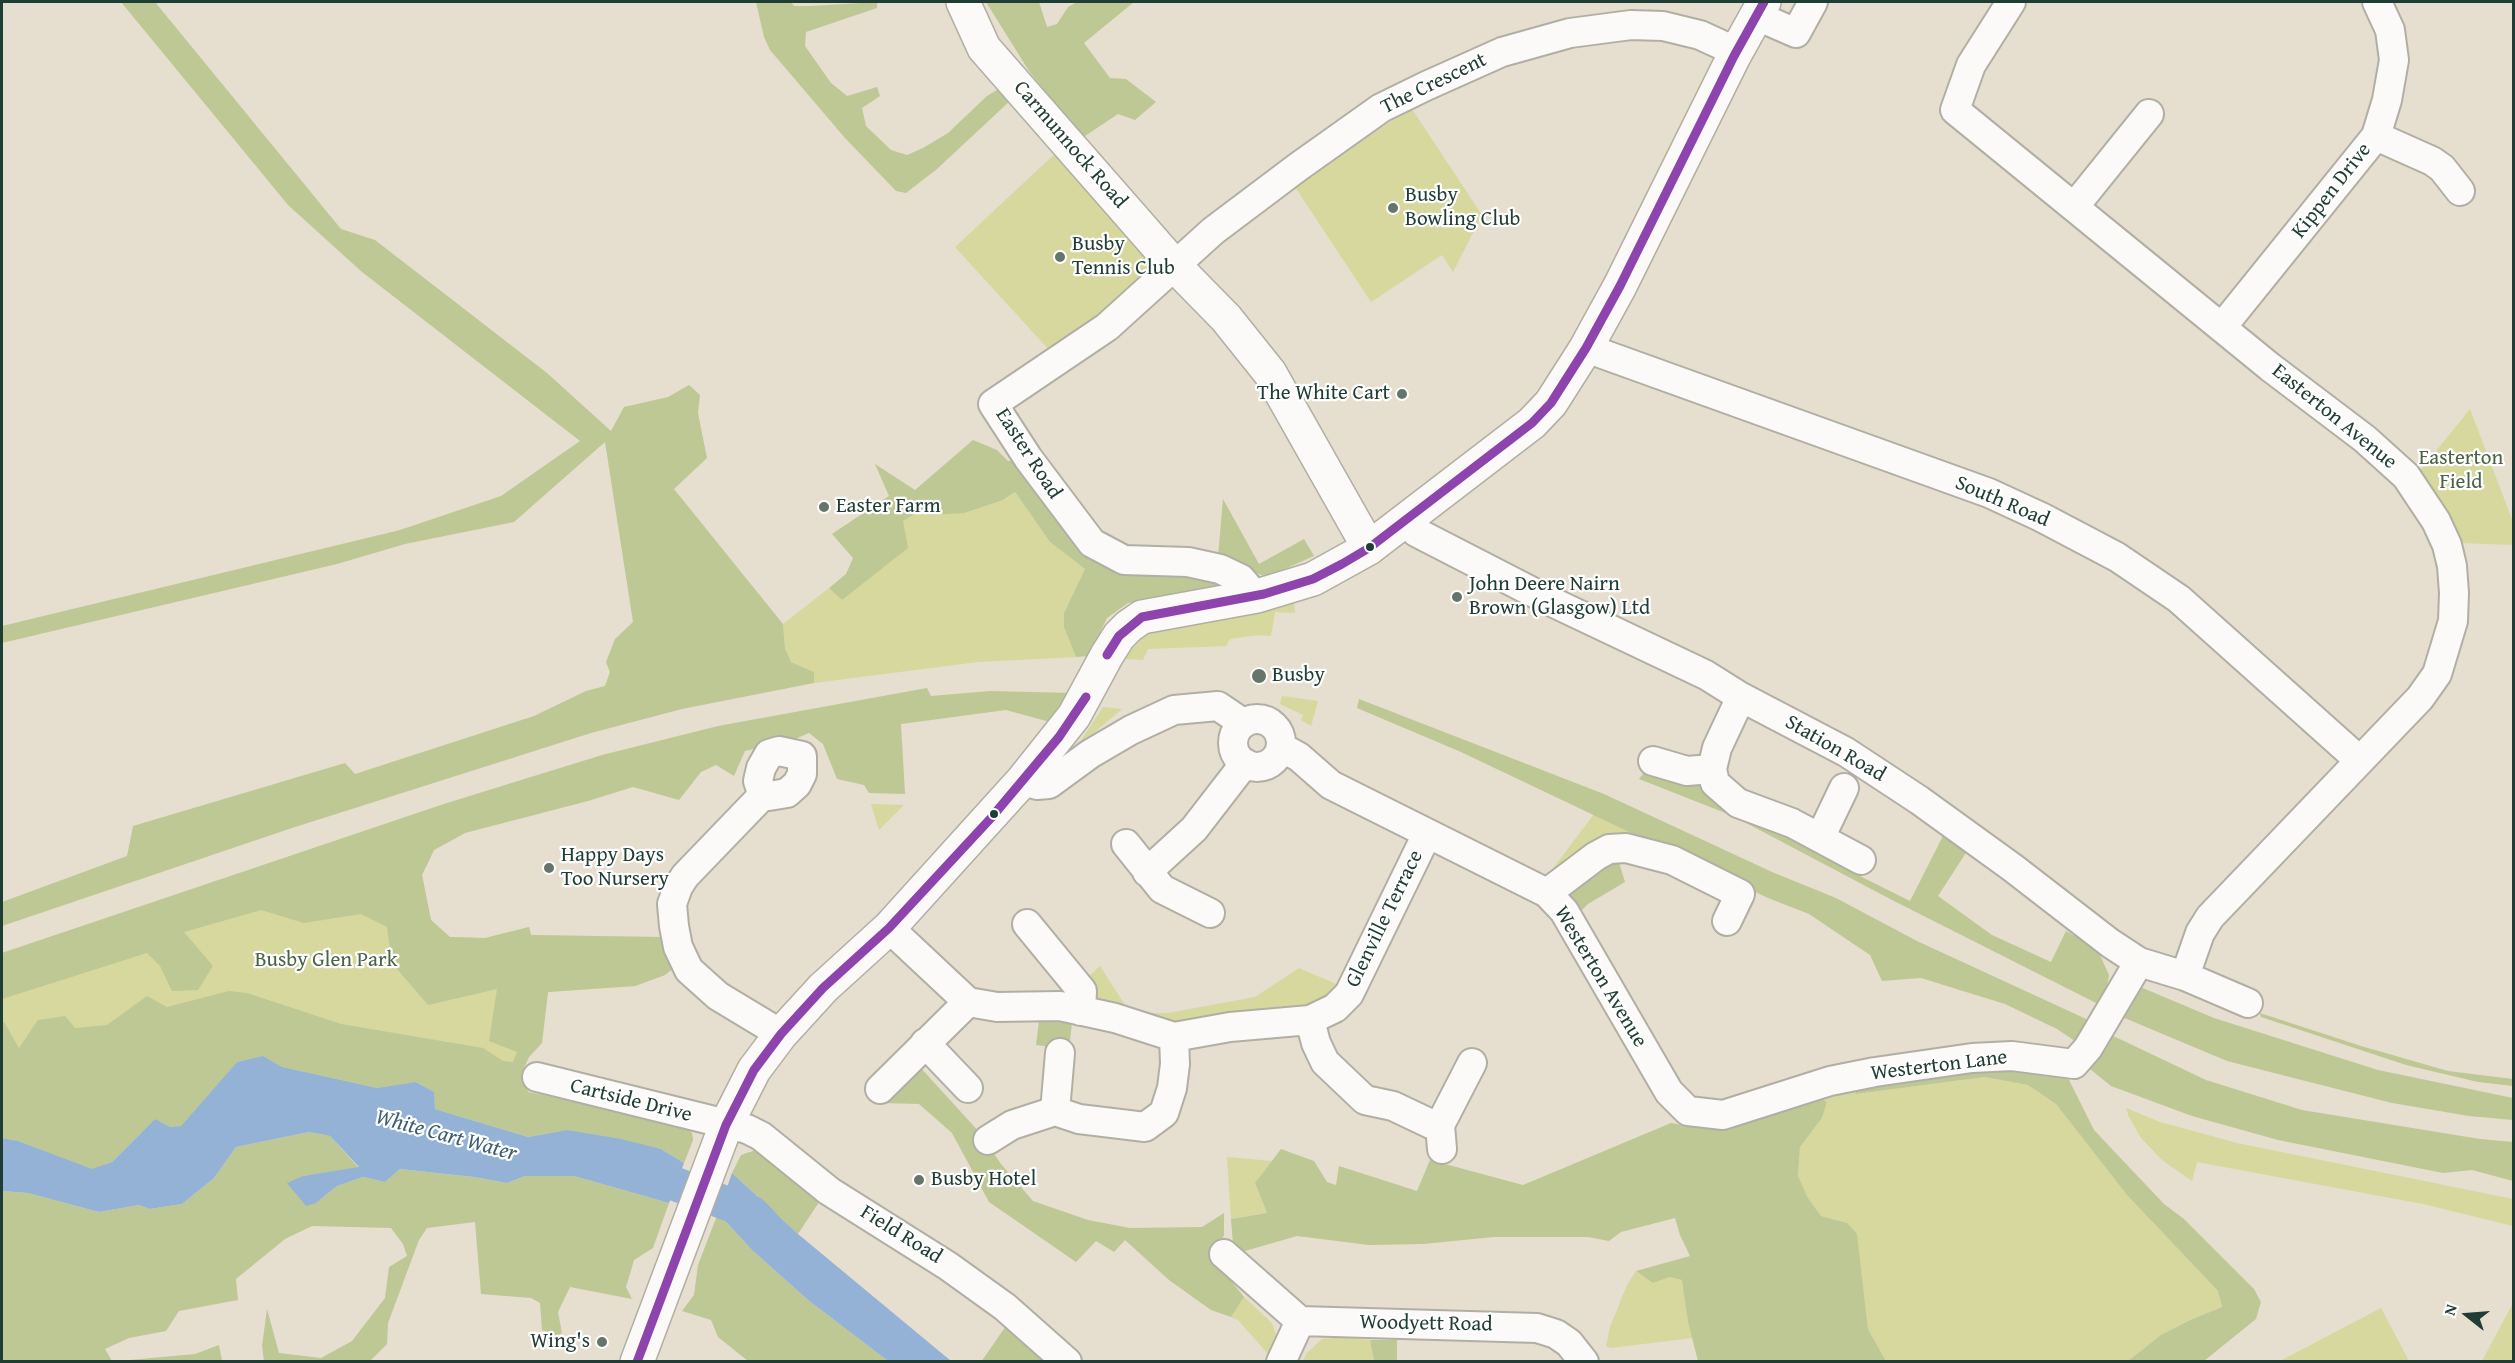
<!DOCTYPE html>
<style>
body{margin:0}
#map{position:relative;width:2515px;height:1363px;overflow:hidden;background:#e6dece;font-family:"Gentium Book Plus",serif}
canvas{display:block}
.frame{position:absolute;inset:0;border:3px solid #1f3d34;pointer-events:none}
.north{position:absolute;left:2437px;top:1285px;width:60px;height:60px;-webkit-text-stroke:4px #fff;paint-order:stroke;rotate:287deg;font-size:16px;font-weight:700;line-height:24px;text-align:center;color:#1f3d34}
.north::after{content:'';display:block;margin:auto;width:21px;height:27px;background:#1f3d34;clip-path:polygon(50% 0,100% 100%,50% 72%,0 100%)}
</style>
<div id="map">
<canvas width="2515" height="1363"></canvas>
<div class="frame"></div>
<div class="north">N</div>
</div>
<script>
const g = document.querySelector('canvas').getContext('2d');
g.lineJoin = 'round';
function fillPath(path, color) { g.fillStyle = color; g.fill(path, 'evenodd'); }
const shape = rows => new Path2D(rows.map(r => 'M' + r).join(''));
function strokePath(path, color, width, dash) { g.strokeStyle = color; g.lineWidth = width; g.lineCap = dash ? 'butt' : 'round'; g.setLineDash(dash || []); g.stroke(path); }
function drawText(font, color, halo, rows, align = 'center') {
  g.font = font + ' "Gentium Book Plus",serif'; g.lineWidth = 4.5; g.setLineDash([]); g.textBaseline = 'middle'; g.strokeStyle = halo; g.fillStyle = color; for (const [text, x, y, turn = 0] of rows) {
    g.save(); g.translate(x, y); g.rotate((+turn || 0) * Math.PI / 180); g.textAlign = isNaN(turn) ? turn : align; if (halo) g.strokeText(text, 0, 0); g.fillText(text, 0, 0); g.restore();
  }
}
fillPath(shape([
 [1412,109,1482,215,1453,272,1442,255,1371,302,1291,181],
 [1059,150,1158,271,1051,352,955,247],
 [2470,409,2513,522,2513,545,2462,543,2447,508,2420,471],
 [1015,492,1050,542,1085,569,1064,613,1064,627,1076,657,978,662,814,683,814,672,791,662,785,648,783,624,829,588,842,599,903,521,925,509,1003,500],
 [1294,603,1295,613,1275,612,1271,636,1258,635,1230,639,1226,646,1148,649,1143,660,1124,659,1142,638,1158,628,1242,615],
 [1282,696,1318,701,1311,726,1301,720,1303,715,1280,704],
 [1103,707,1122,709,1076,748],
 [447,803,465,833,434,850,422,875,431,920,450,937,485,938,529,927,531,935,660,937,665,975,635,986,548,992,542,1043,529,1057,521,1073,528,1092,683,1125,692,1133,693,1140,684,1163,661,1149,435,1109,18,1141,2,1138,2,953],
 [871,804,904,805,879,830],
 [1594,814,1655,843,1548,875],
 [1100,966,1130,1013,1168,1013,1255,997,1299,968,1341,986,1329,1001,1317,1008,1176,1026,1161,1025,1095,1003,1086,979],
 [1985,1077,2028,1085,2056,1104,2127,1195,2218,1291,2222,1307,2190,1320,2161,1335,2128,1361,1886,1361,1868,1329,1861,1271,1847,1223,1821,1216,1808,1198,1798,1176,1800,1147,1822,1118,1827,1102,1813,1094,1854,1083,1856,1094],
 [2126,1108,2160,1122,2237,1143,2513,1199,2513,1226,2423,1204,2197,1162,2192,1181,2162,1160,2141,1138,2129,1117],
 [1227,1157,1272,1161,1255,1183,1267,1213,1231,1219],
 [1636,1271,1653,1283,1670,1277,1683,1280,1688,1322,1693,1338,1610,1348,1606,1346,1610,1327,1627,1285],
 [1244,1297,1272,1323,1276,1335,1268,1354,1238,1320,1231,1317],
 [2513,1304,2513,1361,2482,1361,2512,1305],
 [2381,1308,2409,1361,2280,1361],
 [1342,1337,1370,1340,1374,1361,1302,1362,1307,1353,1322,1339]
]), '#d6d89d');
fillPath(shape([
 [121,2,155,2,341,229,375,240,547,373,611,431,624,407,668,397,689,385,700,395,698,413,707,458,674,489,783,624,785,648,791,662,814,672,814,683,682,709,591,733,292,828,2,926,2,902,127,856,133,826,345,763,355,774,534,716,586,691,605,686,610,672,606,662,615,639,633,622,605,442,514,522,405,544,337,564,2,643,2,626,400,530,501,496,580,441,362,272,288,205],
 [756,2,791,2,794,6,812,6,877,2,877,8,806,32,805,46,831,83,847,96,877,87,880,96,862,108,866,126,891,150,907,155,923,148,948,133,987,96,1002,87,1011,100,937,169,906,193,896,191,845,138,770,50,764,37],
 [986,2,1039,2,1047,27,1057,24,1068,7,1077,2,1134,2,1084,43,1110,78,1126,79,1156,102,1135,120,1118,114,1082,138,1029,71],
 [973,440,997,450,1008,461,1018,461,1081,541,1174,570,1232,583,1181,596,1128,603,1107,618,1089,656,1076,657,1064,627,1064,613,1085,569,1050,542,1015,492,1003,500,964,513,927,515,924,509,903,521,908,548,842,600,829,588,846,574,853,558,832,534,889,496,875,464,915,490],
 [1223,499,1259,564,1304,539,1314,556,1266,577,1218,557],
 [927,688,931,696,990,691,1073,693,1050,722,1006,710,901,724,905,794,869,793,864,785,837,779,823,744,809,733,793,740,745,751,734,776,716,765,701,772,679,800,633,787,588,801,465,833,434,850,422,875,431,920,450,937,485,938,529,927,531,935,660,937,675,967,665,975,635,986,548,992,542,1043,529,1057,521,1074,528,1092,683,1125,692,1133,693,1140,684,1163,661,1149,567,1130,528,1137,435,1109,434,1092,417,1082,377,1088,282,1067,263,1056,237,1062,181,1126,170,1127,155,1119,112,1162,92,1170,18,1141,2,1138,2,1023,4,1022,19,1048,38,1020,65,1016,75,1028,107,1025,147,996,167,1007,229,991,247,993,341,1024,483,1048,503,1061,513,1062,517,1052,489,1041,497,989,428,1005,392,963,387,927,361,914,304,923,261,910,184,932,213,966,198,990,172,991,160,966,147,953,2,999,2,953,447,803,602,755,718,726],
 [1359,699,1604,794,1772,872,1836,898,1917,941,2097,1024,2081,1045,2057,1029,2005,1004,1921,978,1882,981,1870,955,1809,914,1768,898,1461,752,1357,708],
 [1646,770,1704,781,1862,872,1860,876,1910,901,1946,830,1969,848,1938,896,1992,935,2051,962,2066,931,2086,942,2099,953,2109,975,2104,1007,1892,900,1733,816,1639,779],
 [1617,856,1625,882,1588,904,1578,914,1566,896],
 [2138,986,2214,1018,2378,1070,2513,1098,2513,1120,2469,1116,2392,1103,2227,1061,2115,1014],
 [2260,1013,2361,1046,2448,1071,2513,1079,2513,1086,2478,1082,2406,1065,2261,1017],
 [1039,1021,1072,1023,1069,1049,1036,1045],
 [2107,1033,2206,1080,2302,1110,2480,1139,2513,1142,2513,1181,2472,1170,2443,1173,2278,1140,2192,1116,2111,1086,2085,1065],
 [1993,1064,2065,1072,2094,1130,2164,1204,2184,1219,2254,1289,2261,1302,2256,1319,2204,1361,2128,1361,2161,1335,2190,1320,2222,1307,2218,1291,2127,1195,2056,1104,2028,1085,1985,1077,1856,1094,1854,1083],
 [919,1066,981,1134,1001,1164,1033,1201,1088,1220,1130,1228,1202,1227,1224,1213,1224,1235,1214,1260,1244,1297,1231,1317,1211,1310,1169,1280,1125,1240,1114,1252,1096,1241,1076,1262,989,1202,952,1133,919,1104,884,1103],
 [1813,1094,1827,1102,1822,1118,1800,1147,1798,1176,1808,1198,1821,1216,1847,1223,1857,1234,1868,1329,1886,1361,1698,1361,1688,1322,1682,1280,1670,1277,1653,1283,1636,1271,1690,1256,1680,1235,1675,1218,1621,1232,1609,1241,1588,1237,1494,1237,1423,1244,1369,1245,1297,1236,1238,1253,1233,1244,1231,1219,1267,1213,1255,1183,1281,1149,1314,1161,1327,1182,1336,1185,1339,1166,1417,1191,1430,1160,1523,1185,1671,1123,1692,1127,1713,1126],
 [309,1132,330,1136,359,1168,303,1176,316,1203,337,1186,363,1177,385,1182,400,1169,474,1177,507,1183,525,1176,574,1176,669,1203,653,1248,634,1260,626,1287,632,1299,570,1287,558,1312,562,1333,556,1336,542,1330,540,1303,531,1298,481,1294,475,1222,427,1228,419,1240,388,1323,387,1344,370,1361,264,1361,262,1346,267,1309,279,1353,321,1358,352,1341,385,1298,389,1267,407,1256,403,1244,391,1228,312,1226,285,1239,236,1279,238,1300,179,1311,166,1331,129,1338,105,1349,112,1361,2,1362,2,1191,28,1193,99,1212,139,1205,150,1209,182,1204,214,1178,236,1147],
 [756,1150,801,1184,823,1196,798,1234,732,1173,741,1155],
 [718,1213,752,1250,808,1300,888,1361,748,1361,718,1337,711,1320,682,1311,694,1295,698,1265],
 [1008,1323,1055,1362,981,1362],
 [1370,1340,1397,1340,1397,1361,1374,1361],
 [219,1345,222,1361,119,1361,195,1354]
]), '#bec895');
fillPath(shape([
 [263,1056,282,1067,377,1088,416,1082,434,1092,435,1109,528,1137,567,1130,621,1139,661,1149,684,1163,669,1203,574,1176,525,1176,507,1183,474,1177,400,1169,385,1182,363,1177,337,1186,316,1203,306,1206,287,1183,303,1176,359,1167,330,1136,309,1132,236,1147,214,1178,182,1204,150,1209,139,1205,99,1212,28,1193,2,1191,2,1138,18,1141,92,1169,112,1162,155,1119,170,1127,181,1126,237,1062],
 [732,1173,798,1234,951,1361,888,1361,808,1300,752,1250,718,1213]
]), '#93b2d6');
strokePath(shape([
 [633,1168,752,1213,762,1223]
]), '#93b2d6', 34);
const minor = shape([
 [2011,2,1971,65,1955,110,2270,367,2365,439,2406,476,2436,521,2447,545,2452,566,2454,593,2453,621,2437,674,2420,698,2210,917,2200,933,2185,976],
 [1757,16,1796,33,1813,2],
 [2376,136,2432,161,2442,168,2460,191],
 [2074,207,2149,114],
 [2222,327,2376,136,2387,100,2394,60,2390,30,2377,2],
 [1586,348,1989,493,2041,517,2117,557,2179,599,2359,760],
 [1407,519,1416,532,1548,600,1706,675,1741,697,1846,752,1919,800,2013,868,2110,943,2139,962,2185,976,2248,1003],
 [1250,597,1247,586,1241,579,1220,569,1188,562,1124,560,1092,543,1028,458,993,404,1107,327,1213,231,1298,167,1381,108,1426,86,1502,52,1570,33,1631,25,1663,26,1700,35,1737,52],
 [1741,697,1717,748,1712,769,1715,783,1738,803,1792,823,1861,860],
 '1233 743a24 24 0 1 1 48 0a24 24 0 1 1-48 0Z',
 [1281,747,1299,757,1331,785,1547,893,1564,911,1669,1092,1688,1111,1723,1115,1830,1081,1875,1072,1972,1058,2012,1056,2074,1064,2088,1048,2139,962],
 [779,751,802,756,802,774,797,784,787,793,769,796,762,793,758,781,761,768,769,754,779,751],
 [1653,761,1687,771,1712,769],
 [1023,780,1037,785,1049,784,1090,754,1131,730,1174,710,1218,706,1243,723],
 [764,794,685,876,678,887,672,904,674,926,678,947,689,970,718,996,781,1034],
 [1820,838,1844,788],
 [1126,844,1162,889,1210,913],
 [1147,872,1194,829,1245,763],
 [1547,893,1596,856,1609,849,1626,848,1672,860,1740,894,1727,921],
 [1027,924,1082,991,1081,1011],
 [889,928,968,1002,997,1007,1060,1006,1115,1018,1174,1037,1230,1027,1310,1020,1316,1043,1325,1062,1365,1100,1393,1106,1431,1124,1440,1125,1472,1063],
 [1310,1020,1335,1008,1349,994,1427,834],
 [925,1043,968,1088],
 [537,1077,747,1129,761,1136,829,1191,948,1266,1005,1307,1067,1362],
 [880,1089,968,1002],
 [1055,1111,1060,1053],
 [1440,1125,1442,1149],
 [988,1140,1012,1125,1055,1111,1079,1119,1145,1127,1164,1113,1172,1088,1175,1064,1174,1037],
 [1224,1254,1300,1321],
 [1281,1362,1300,1321,1537,1328,1556,1334,1569,1343,1584,1362]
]);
const major = shape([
 [963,2,984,48,1174,265,1226,318,1270,373,1369,548],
 [637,1362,726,1125,754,1070,781,1034,823,988,889,928,1023,780,1074,716,1107,655,1119,636,1129,626,1142,617,1257,596,1313,579,1369,548,1532,423,1551,403,1586,348,1620,286,1734,56,1764,2]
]);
strokePath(minor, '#b1afa4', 32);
strokePath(major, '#b1afa4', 36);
strokePath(minor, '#fbfaf8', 28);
strokePath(major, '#fbfaf8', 33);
strokePath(shape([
 [1107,655,1119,636,1142,617,1264,594,1313,579,1342,564,1369,548,1532,423,1551,403,1586,348,1620,286,1734,56,1764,2],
 [637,1362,726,1125,754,1070,781,1034,823,988,889,928,991,818,1059,737,1086,697]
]), '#8e44ad', 9);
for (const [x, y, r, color] of [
 [1393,208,6,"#65756a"],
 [1060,257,6,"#65756a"],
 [1402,394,6,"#65756a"],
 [824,507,6,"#65756a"],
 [1370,547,5,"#1f3d34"],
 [1457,597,6,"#65756a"],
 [1259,676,8,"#65756a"],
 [994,814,5,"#1f3d34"],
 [549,868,6,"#65756a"],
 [919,1180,6,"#65756a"],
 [602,1342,6,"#65756a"]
]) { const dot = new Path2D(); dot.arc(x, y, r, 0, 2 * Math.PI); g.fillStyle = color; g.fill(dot); strokePath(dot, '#fff', 2); }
drawText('21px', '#1f3d34', '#fff', [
 ["The Crescent",1434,84,-26],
 ["Carmunnock Road",1070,145,49],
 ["Kippen Drive",2332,191,-52],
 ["Easterton Avenue",2334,417,39],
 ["Easter Road",1028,454,57],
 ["South Road",2002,502,23],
 ["Station Road",1835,749,30],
 ["Glenville Terrace",1385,919,-64],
 ["Westerton Avenue",1600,977,59],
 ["Westerton Lane",1939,1066,-7],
 ["Cartside Drive",631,1101,14],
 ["Field Road",901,1235,32],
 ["Woodyett Road",1426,1324,1]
]);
drawText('21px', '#1f3d34', '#fff', [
 ["Busby",1405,196],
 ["Bowling Club",1405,220],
 ["Busby",1072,245],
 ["Tennis Club",1072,269],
 ["The White Cart",1390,394,"right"],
 ["Easter Farm",836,507],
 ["John Deere Nairn",1469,585],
 ["Brown (Glasgow) Ltd",1469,609],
 ["Busby",1272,676],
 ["Happy Days",561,856],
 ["Too Nursery",561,880],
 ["Busby Hotel",931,1180],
 ["Wing's",590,1342,"right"]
], 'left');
drawText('21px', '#496344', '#fff', [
 ["Easterton",2461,459],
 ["Field",2461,483],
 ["Busby Glen Park",326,961]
]);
drawText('italic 22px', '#3b5f6e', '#fff', [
 ["White Cart Water",446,1136,15]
]);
</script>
